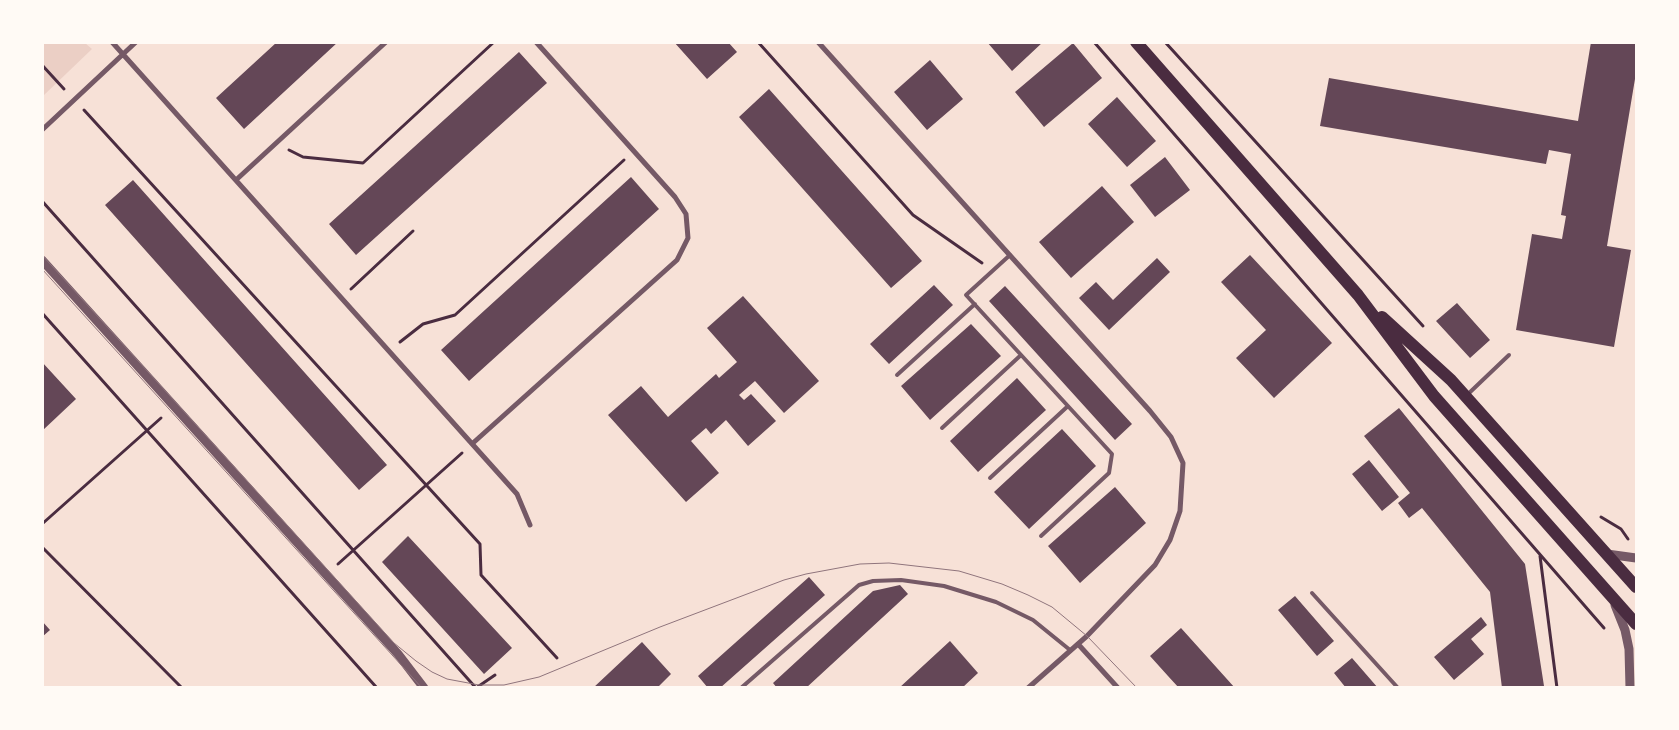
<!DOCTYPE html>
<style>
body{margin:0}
#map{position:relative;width:1679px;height:730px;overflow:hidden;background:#f7e1d7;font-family:Literata,serif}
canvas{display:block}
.frame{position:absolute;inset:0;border:44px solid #fffaf5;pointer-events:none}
</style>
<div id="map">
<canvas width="1679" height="730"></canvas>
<div class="frame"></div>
</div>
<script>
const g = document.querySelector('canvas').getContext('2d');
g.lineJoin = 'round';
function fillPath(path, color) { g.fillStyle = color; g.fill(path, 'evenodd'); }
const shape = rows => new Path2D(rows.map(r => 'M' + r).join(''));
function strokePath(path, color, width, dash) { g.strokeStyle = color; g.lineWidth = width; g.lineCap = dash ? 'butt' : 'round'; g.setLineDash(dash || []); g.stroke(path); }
fillPath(shape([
 [43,43,85,43,92,49,43,96]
]), '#ebcfc5');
fillPath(shape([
 [277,42,338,42,244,129,216,98],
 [674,42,728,42,737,52,707,79],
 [987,42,1043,42,1012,71],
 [1591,42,1636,42,1636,73,1607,246,1631,250,1614,347,1516,330,1532,234,1562,239,1566,216,1561,215,1571,154,1549,150,1546,164,1320,126,1329,78,1578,121],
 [1073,43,1102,78,1044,127,1015,92],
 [519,52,547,83,356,255,329,224],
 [930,60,963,99,927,130,894,92],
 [769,89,922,261,891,288,739,117],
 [1117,97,1156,141,1127,167,1088,124],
 [1165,157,1190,190,1155,217,1130,185],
 [631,177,659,209,469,381,441,350],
 [133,180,387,465,359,490,105,205],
 [1102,186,1134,222,1071,278,1039,242],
 [1250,255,1332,343,1274,398,1236,358,1266,330,1221,282],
 [1157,258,1170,272,1109,330,1079,298,1096,282,1113,300],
 [934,285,953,305,889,364,870,344],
 [1005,286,1132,424,1115,440,989,301],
 [743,296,819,381,784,413,755,381,739,395,744,400,751,394,776,421,748,446,726,420,711,434,706,428,691,441,719,473,686,502,608,415,641,386,668,417,716,374,719,378,737,362,707,328],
 [1457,303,1490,340,1470,358,1436,321],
 [971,324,1001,356,930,420,901,386],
 [42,362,76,399,42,431],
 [1017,378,1046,410,978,472,950,441],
 [1399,408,1525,564,1544,686,1502,688,1490,592,1422,508,1409,518,1398,503,1410,493,1364,436],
 [1062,429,1096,466,1029,529,994,492],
 [1369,460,1399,497,1382,511,1352,474],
 [1115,487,1146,523,1080,583,1048,546],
 [408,536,512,648,484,674,382,562],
 [809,577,825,595,720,688,708,688,698,676],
 [900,585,908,594,806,688,777,688,773,683,873,591],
 [1295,596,1334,641,1317,656,1278,610],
 [1481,617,1487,625,1471,639,1484,654,1454,680,1434,657],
 [42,621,50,630,42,637],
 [1181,628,1235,688,1179,688,1168,676,1150,656],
 [950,641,978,673,962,688,899,688],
 [642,642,671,674,657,688,593,688],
 [1352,658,1378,688,1346,688,1334,673]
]), '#644757');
strokePath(shape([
 [758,42,913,215,982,263],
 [1094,42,1604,628],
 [1165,42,1423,326],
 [42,65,64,89],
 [84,110,480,544,481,575,557,658],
 [289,150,303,157,363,163,494,42],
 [42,201,476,688],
 [351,289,413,231],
 [42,313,377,688],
 [400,342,423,324,455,315,624,160],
 [1601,517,1621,529,1628,539],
 [42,524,161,418],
 [42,547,182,688],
 [1540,556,1557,688],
 [338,564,462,453],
 [476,688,495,675]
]), '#4a2c40', 3);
strokePath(shape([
 [1010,255,966,295,1112,454,1109,473,1041,536],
 [897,375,975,304],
 [1467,395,1509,355],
 [942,428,1021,355],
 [990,478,1068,406],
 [1312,593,1398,688],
 [741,688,859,585,873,581,901,580,944,586,996,602,1033,620,1070,650]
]), '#755966', 4);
strokePath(shape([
 [112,42,517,494,530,525],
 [818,42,1150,411,1171,437,1183,463,1180,511,1170,540,1155,565,1087,636,1028,688],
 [42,130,136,42],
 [236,180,386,42],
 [473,443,677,260,688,238,686,214,675,197,536,42],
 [1078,644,1118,688]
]), '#755966', 5);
strokePath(shape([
 [42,260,398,654,424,688],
 [1607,554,1636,558],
 [1615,605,1625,630,1629,649,1630,688]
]), '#755966', 9);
strokePath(shape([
 [1136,42,1358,295,1434,396,1636,624],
 [1382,317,1451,380,1636,587]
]), '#4a2c40', 12);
strokePath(shape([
 [42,255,394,643,416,661,432,672,447,679,479,685,504,685,539,677,660,627,784,580,806,574,860,564,889,563,959,571,1002,584,1028,595,1052,607,1087,636,1137,688],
 [42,269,422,688]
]), '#8f747c', 1);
</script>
